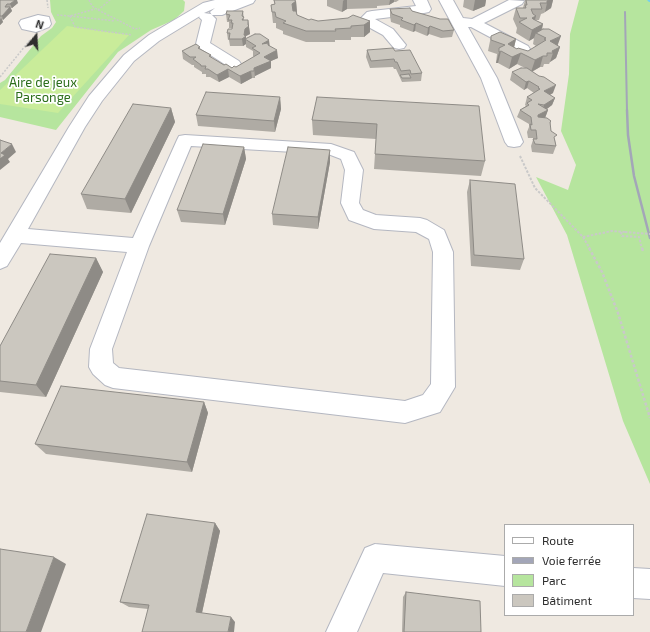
<!DOCTYPE html>
<meta charset="utf-8">
<style>
body{margin:0}
#map{position:relative;width:650px;height:632px;overflow:hidden;background:#efe9e1;font-family:"Exo 2",sans-serif}
canvas{display:block}
.legend{position:absolute;left:504px;top:524px;width:130px;height:92px;box-sizing:border-box;background:#fff;border:1px solid #ababab;margin:0;padding:5px 7px;list-style:none;font-size:12px;color:#2e2e2e}
.legend li{display:flex;align-items:center;gap:8px;height:20px}
.legend b{width:20px;border:1px solid #ababab}
.north{position:absolute;left:16px;top:16px;width:40px;height:40px;-webkit-text-stroke:3px #fff;paint-order:stroke;rotate:18deg;font-size:11px;font-weight:700;line-height:16px;text-align:center;color:#2e2e2e}
.north::after{content:'';display:block;margin:auto;width:14px;height:18px;background:#2e2e2e;clip-path:polygon(50% 0,100% 100%,50% 72%,0 100%)}
</style>
<div id="map">
<canvas width="650" height="632"></canvas>
<ul class="legend">
<li><b style="height:5px;background:#fff"></b>Route</li>
<li><b style="height:5px;background:#a3a6b8"></b>Voie ferrée</li>
<li><b style="height:11px;background:#b6e59e"></b>Parc</li>
<li><b style="height:11px;background:#cbc7bf"></b>Bâtiment</li>
</ul>
<div class="north">N</div>
</div>
<script>
const g = document.querySelector('canvas').getContext('2d');
g.lineJoin = 'round';
function fillPath(path, color) { g.fillStyle = color; g.fill(path, 'evenodd'); }
const shape = rows => new Path2D(rows.map(r => 'M' + r).join(''));
function strokePath(path, color, width, dash) { g.strokeStyle = color; g.lineWidth = width; g.lineCap = dash ? 'butt' : 'round'; g.setLineDash(dash || []); g.stroke(path); }
function drawText(font, color, halo, rows, align = 'center') {
  g.font = font + ' "Exo 2",sans-serif'; g.lineWidth = 3.5; g.setLineDash([]); g.textBaseline = 'middle'; g.strokeStyle = halo; g.fillStyle = color; for (const [text, x, y, turn = 0] of rows) {
    g.save(); g.translate(x, y); g.rotate((+turn || 0) * Math.PI / 180); g.textAlign = isNaN(turn) ? turn : align; if (halo) g.strokeText(text, 0, 0); g.fillText(text, 0, 0); g.restore();
  }
}
fillPath(shape([
 [50,0,183,0,185,2,184,11,174,20,151,30,118,52,56,130,0,117,0,83,5,80,41,36,52,28,56,22,51,12],
 [579,0,650,0,650,484,623,421,567,235,536,177,568,190,576,165,561,131,569,74,570,34]
]), '#b6e59e');
fillPath(shape([
 [67,26,129,35,58,113,0,104,0,90]
]), '#c9ec9a');
fillPath(shape([
 [647,0,650,0,650,2,649,2,647,0]
]), '#75cff0');
const minor = shape([
 [215,0,255,0,253,3,222,15,212,15,210,12,215,8,204,13,211,14,216,19,210,43,239,61,241,64,239,67,234,68,229,67,198,47,196,44,202,20,199,17,200,16,159,41,134,61,102,101,85,127,28,229,133,238,177,140,179,136,185,135,331,144,354,152,363,170,359,203,363,210,376,215,420,218,427,220,444,230,453,252,455,387,440,412,405,423,113,388,105,385,93,374,89,367,90,349,127,252,21,243,7,266,0,269,0,243,69,127,89,96,124,55,149,35,203,3,215,0],
 [191,146,328,154,341,159,345,170,341,203,349,220,374,229,416,232,429,239,433,252,431,384,423,395,405,401,119,368,113,363,112,349,149,246,191,146],
 [413,0,427,0,431,9,429,12,424,13,375,19,393,29,406,45,404,48,399,49,394,48,383,35,361,23,359,20,367,12,372,11,416,6,413,0],
 [439,0,453,0,463,18,472,19,509,0,524,1,522,4,484,23,528,46,530,49,528,52,523,53,518,52,471,27,468,27,497,78,523,142,520,146,514,147,508,146,505,142,481,78,439,0],
 [38,15,49,17,51,24,49,27,36,32,22,29,19,23,21,20,38,15],
 [375,544,505,556,505,586,383,573,357,632,326,632,365,548,375,544],
 [633,568,650,569,650,599,633,598,633,568]
]);
strokePath(minor, '#b4b7c1', 2);
strokePath(shape([
 [47,0,48,8],
 [89,0,92,6,98,10,135,29,140,28],
 [98,10,110,0],
 [57,15,70,16,95,9],
 [70,16,75,27,132,35],
 [70,16,115,21],
 [0,77,30,40]
]), '#c9c9c9', 1.5, [2, 1.5]);
strokePath(shape([
 [520,156,535,188,583,237,590,249],
 [621,232,622,236,639,237,642,249],
 [583,237,612,231,625,232]
]), '#c9c9c9', 2, [2.5, 1.5]);
strokePath(shape([
 [589,248,602,272,618,313,650,418],
 [642,248,643,251]
]), '#c9c9c9', 2.5, [3, 2]);
fillPath(minor, '#fff');
strokePath(shape([
 [625,12,627,111]
]), '#a3a6b8', 2);
strokePath(shape([
 [627,110,628,135,634,176,650,238]
]), '#a3a6b8', 2.5);
strokePath(shape([
 [625,232,650,234]
]), '#c9c9c9', 2, [2.5, 1.5]);
fillPath(shape([
 [0,0,18,3,12,8,11,8,12,11,3,20,2,19,3,22,0,25],
 [274,0,296,1,297,15,309,20,318,21,370,21,370,32,364,37,351,37,351,40,335,40,335,42,306,42,283,34,283,31,276,28,276,23,273,23,271,5,275,4],
 [327,0,399,0,396,2,394,2,389,5,377,6,377,8,347,9,342,12,327,6],
 [464,0,486,0,485,6,473,11,463,7],
 [525,0,553,0,551,8,545,12,544,13,541,14,539,20,535,20,543,24,542,30,557,45,560,47,556,58,550,62,549,64,544,64,543,67,540,67,532,72,553,93,550,95,555,98,552,105,546,109,548,110,545,118,551,121,550,125,551,131,555,140,556,146,553,154,532,152,531,146,533,140,533,138,528,138,527,132,529,127,529,124,517,117,520,110,526,106,525,105,527,97,534,93,527,88,524,90,510,80,512,72,525,68,517,64,509,69,498,63,496,63,497,54,488,51,491,36,516,39,514,48,517,49,528,51,536,46,533,44,534,38,529,41,516,33,517,28,513,19,516,8,523,8],
 [390,9,412,11,454,30,452,37,441,38,429,34,427,36,415,31,413,32,400,27,400,25,391,22,390,16],
 [243,11,244,20,248,20,250,34,246,36,246,39,270,46,278,58,271,61,271,68,255,76,255,78,252,78,241,84,229,77,219,82,210,77,206,77,206,74,202,74,202,72,194,67,194,65,192,65,183,59,182,51,200,47,200,49,211,55,211,58,224,65,232,68,236,67,254,57,253,56,253,51,246,47,246,44,243,46,230,46,229,40,228,40,227,33,232,29,232,28,229,28,229,22,227,22,226,14],
 [367,50,395,51,422,73,421,81,402,82,396,69,394,69,393,67,370,68,366,57],
 [280,97,281,109,275,132,198,126,196,115],
 [317,97,485,161,481,176,374,169,376,139,313,135,312,120],
 [171,108,175,122,131,213,87,209,81,194],
 [244,147,246,159,225,225,181,222,177,210],
 [330,150,330,162,318,229,273,225,272,214],
 [470,180,524,259,520,270,471,266,467,192],
 [96,258,103,272,46,397,0,392,0,346],
 [204,402,208,413,192,472,46,454,35,444],
 [215,523,220,531,202,613,235,622,148,609,129,607,120,602],
 [406,592,481,632,402,632,403,597]
]), '#afaba4');
fillPath(shape([
 [15,0,17,0,18,3,12,8,10,4],
 [344,0,347,0,347,9,342,12,343,1],
 [390,0,394,0,394,2,389,5],
 [475,0,486,0,485,6,473,11],
 [543,0,553,0,551,8,545,12,547,3],
 [296,1,297,12,292,15,292,4],
 [10,7,12,11,3,20,2,16],
 [536,16,533,27,532,18],
 [1,18,3,22,0,25,0,20],
 [248,20,250,34,246,36,246,44,243,46,242,39,244,35,245,29,248,25],
 [370,21,370,32,364,37,364,25],
 [416,23,415,31,413,32,414,25],
 [543,24,540,35,536,33,534,38,529,41,532,30],
 [430,26,429,34,427,36,428,28],
 [561,36,557,47,550,41],
 [516,39,513,51,508,44],
 [269,40,270,48,262,44],
 [560,47,556,58,550,62,553,53,552,51],
 [277,50,278,58,271,61,271,68,255,76,255,78,254,68,264,57],
 [501,51,498,63,496,63,499,52],
 [521,53,517,64,509,69,512,57],
 [543,56,540,67,531,72,535,60],
 [228,69,229,77,219,82,217,75],
 [251,71,252,78,241,84,240,76],
 [529,81,527,88,524,90,526,82],
 [556,85,553,93,542,99,544,91],
 [280,97,281,109,275,132,274,121],
 [555,98,552,105,542,113,544,105],
 [171,108,175,122,131,213,125,199],
 [548,110,545,118,535,123,538,115],
 [12,144,16,152,8,159,10,162,0,170,0,159,1,153],
 [244,147,246,159,225,225,223,214],
 [330,150,330,162,318,229,318,217],
 [96,258,103,272,46,397,36,385],
 [204,402,208,413,192,472,187,462],
 [215,523,220,531,201,617,196,612],
 [54,557,66,564,41,632,26,632],
 [231,617,235,622,234,632,228,632]
]), '#8e8b86');
const building = shape([
 [0,0,15,0,10,4,7,4,5,7,10,7,2,16,0,16,0,0],
 [274,0,294,0,296,1,292,4,293,11,296,11,297,15,309,20,311,19,318,21,348,18,353,15,370,21,364,25,351,26,351,28,335,29,336,31,306,31,283,23,286,21,276,17,275,12,272,12,271,5,275,4,274,0],
 [526,0,549,0,547,1,547,3,540,3,542,9,531,9,533,14,536,16,532,18,533,19,543,24,532,30,519,22,527,18,520,18,516,8,526,8,525,5,527,5,526,0],
 [410,8,412,11,440,19,448,19,454,30,443,31,430,26,428,28,416,23,414,25,401,20,403,18,392,14,390,9,410,8],
 [227,11,243,11,242,16,244,17,242,20,248,20,248,25,249,26,245,29,244,35,246,36,242,39,229,39,230,33,227,33,228,29,232,29,233,23,231,23,232,20,228,20,230,15,226,14,227,11],
 [543,29,549,29,561,36,550,41,560,47,552,51,553,53,547,53,547,56,543,56,535,60,521,53,512,57,501,51,499,52,499,48,505,45,491,40,491,36,500,32,516,39,508,44,517,49,518,48,528,51,546,40,544,39,546,38,536,33,543,29],
 [255,34,260,34,269,40,262,44,268,43,268,45,277,50,264,57,271,61,254,68,254,71,251,71,240,76,228,69,217,75,208,69,205,69,206,66,201,66,201,65,193,59,196,57,190,57,182,51,196,44,200,47,198,48,211,55,209,56,224,65,226,64,232,68,234,66,236,67,260,53,252,48,256,46,245,39,255,34],
 [393,48,395,51,410,50,422,73,411,74,410,70,401,71,397,62,395,62,394,59,371,61,367,50,393,48],
 [521,68,527,68,539,76,544,77,556,85,544,91,555,98,544,105,538,104,548,110,538,115,538,117,547,118,551,121,550,122,551,131,557,135,554,137,556,146,535,144,533,139,537,139,536,130,531,130,530,124,532,125,531,117,520,110,529,105,527,103,532,100,527,97,540,89,538,88,539,87,529,81,526,82,512,72,521,68],
 [409,74,411,78,402,78,400,75,409,74],
 [206,92,280,97,274,121,196,115,206,92],
 [317,97,479,106,485,161,375,154,377,124,312,120,317,97],
 [133,104,171,108,125,199,81,194,133,104],
 [0,140,12,144,1,153,5,155,0,159,0,140],
 [203,144,244,147,223,214,177,210,203,144],
 [288,147,330,150,318,217,272,214,288,147],
 [470,180,515,184,524,259,474,255,470,180],
 [50,254,96,258,36,385,0,381,0,346,50,254],
 [61,386,204,402,187,462,35,444,61,386],
 [147,514,215,523,196,612,231,617,228,632,142,632,149,605,120,602,147,514],
 [0,549,54,557,26,632,0,632,0,549],
 [406,592,480,601,481,632,404,632,406,592]
]);
fillPath(building, '#cbc7bf');
strokePath(building, '#8e8b86', 1);
drawText('13px', '#2c6e1b', '#fff', [
 ["Aire de jeux",43,83],
 ["Parsonge",43,98]
]);
</script>
